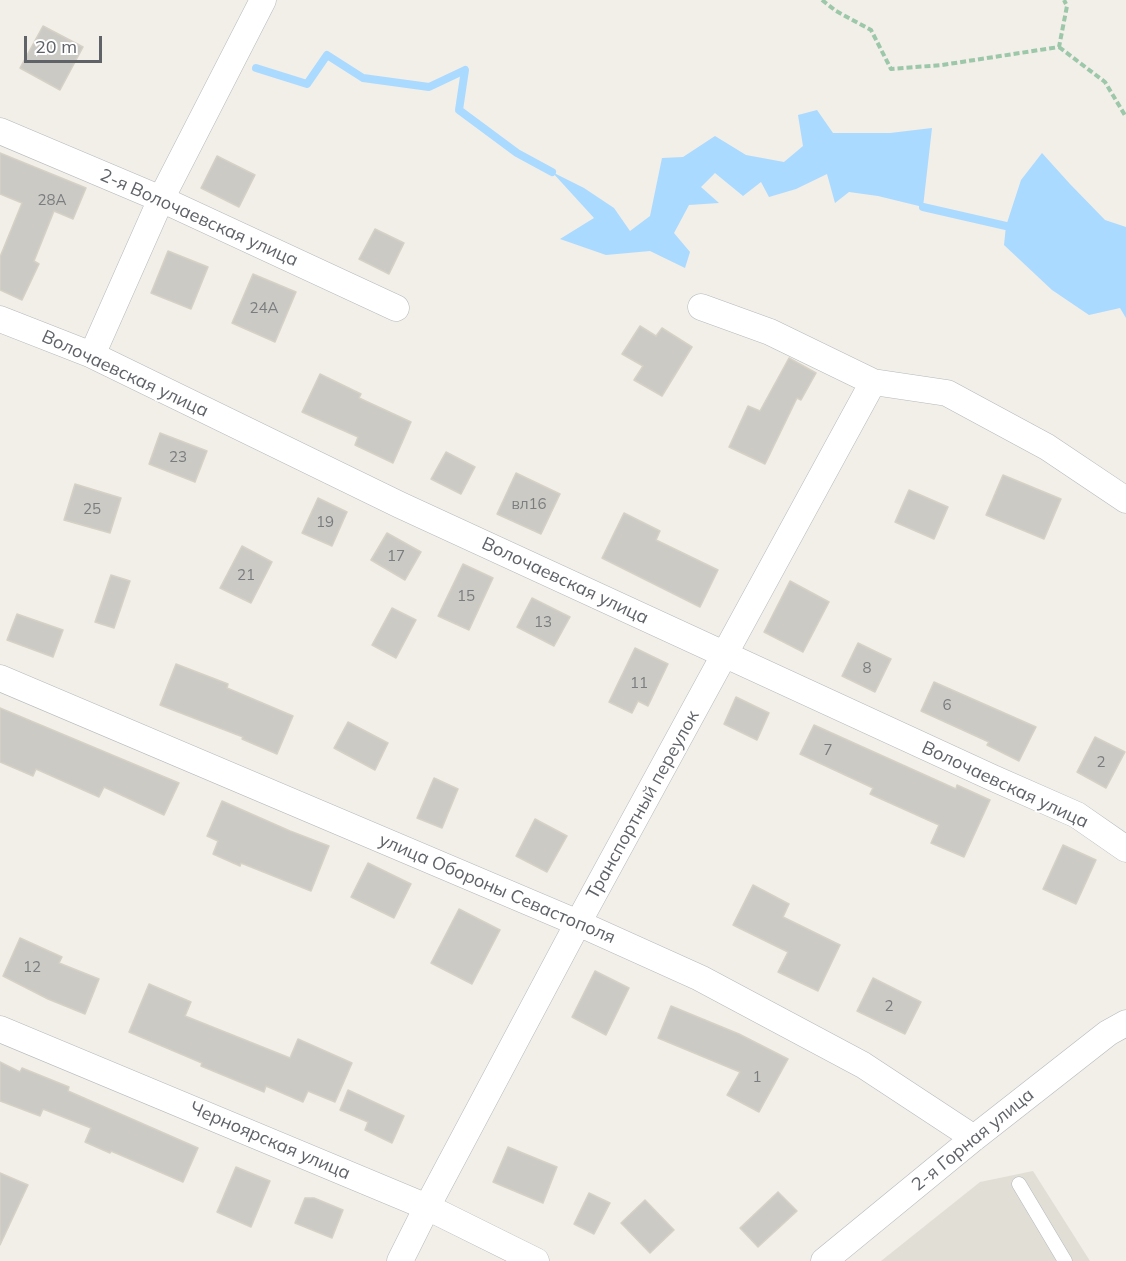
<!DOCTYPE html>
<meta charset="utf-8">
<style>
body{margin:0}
#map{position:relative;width:1126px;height:1261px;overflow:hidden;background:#f1efe8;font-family:Mulish,sans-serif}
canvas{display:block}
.scale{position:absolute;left:24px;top:36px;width:78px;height:27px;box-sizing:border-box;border:3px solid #5f6368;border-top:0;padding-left:8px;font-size:18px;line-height:21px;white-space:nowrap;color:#5f6368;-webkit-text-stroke:4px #fff;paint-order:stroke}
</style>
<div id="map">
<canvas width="1126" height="1261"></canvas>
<div class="scale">20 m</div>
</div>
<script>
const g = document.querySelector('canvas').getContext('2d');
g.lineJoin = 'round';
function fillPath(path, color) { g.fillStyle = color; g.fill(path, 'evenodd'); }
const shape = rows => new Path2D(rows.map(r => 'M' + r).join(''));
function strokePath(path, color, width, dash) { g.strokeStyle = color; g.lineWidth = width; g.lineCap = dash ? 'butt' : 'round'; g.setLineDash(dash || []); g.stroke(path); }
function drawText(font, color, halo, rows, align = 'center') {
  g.font = font + ' Mulish,sans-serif'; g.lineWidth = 4.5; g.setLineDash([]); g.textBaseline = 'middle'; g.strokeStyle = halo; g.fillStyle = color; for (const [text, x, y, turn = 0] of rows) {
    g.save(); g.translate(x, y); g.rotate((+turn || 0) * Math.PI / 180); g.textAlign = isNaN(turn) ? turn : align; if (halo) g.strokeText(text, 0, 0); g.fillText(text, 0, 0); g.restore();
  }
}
fillPath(shape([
 [1033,1171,1090,1261,881,1261,980,1182]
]), '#e1ded6');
fillPath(shape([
 [817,110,833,133,890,133,932,128,923,207,878,196,849,192,835,203,827,174,796,189,769,197,761,182,743,196,715,173,701,187,719,203,689,205,674,233,690,252,685,268,650,251,606,255,560,239,594,218,552,172,584,188,614,208,630,231,650,216,662,158,683,157,715,136,746,155,784,162,803,146,798,115],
 [1042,153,1070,184,1105,220,1126,227,1126,318,1120,308,1089,315,1052,290,1004,245,1006,226,1021,180]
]), '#aadaff');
strokePath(shape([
 [256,68,307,84,327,55,363,78,429,87,465,70,459,110,517,153,552,172],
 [923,207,1006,226]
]), '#aadaff', 8);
const building = shape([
 [43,26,83,47,60,90,20,68,43,26],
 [0,153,86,188,73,219,54,211,34,261,39,264,22,300,0,290,0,257,22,203,0,194,0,153],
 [217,156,255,175,239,207,201,188,217,156],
 [375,229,404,243,389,274,359,259,375,229],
 [168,251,208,267,191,309,151,293,168,251],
 [253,274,296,292,275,342,232,323,253,274],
 [640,326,656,336,662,328,692,347,662,396,634,380,643,366,622,354,640,326],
 [789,358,816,373,801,400,797,398,765,464,729,447,748,406,760,411,789,358],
 [320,374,361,394,359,398,411,422,393,463,355,445,358,437,302,412,320,374],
 [160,433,207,451,195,482,149,464,160,433],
 [446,452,475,467,461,494,431,479,446,452],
 [516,473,560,494,541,534,497,514,516,473],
 [1003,475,1061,499,1044,539,986,515,1003,475],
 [75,484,121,498,110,533,64,520,75,484],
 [909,490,948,507,934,539,895,522,909,490],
 [318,498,347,512,332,546,302,533,318,498],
 [624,513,660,531,656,540,718,570,700,607,602,558,624,513],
 [387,533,421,552,405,580,371,560,387,533],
 [242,546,272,562,251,603,220,588,242,546],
 [463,564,493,578,469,630,438,616,463,564],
 [111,575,130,581,114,628,95,622,111,575],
 [790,581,829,602,803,652,764,632,790,581],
 [532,598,570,617,554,646,517,627,532,598],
 [392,608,416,620,396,658,372,645,392,608],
 [17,614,63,630,53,657,7,640,17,614],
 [858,643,891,659,875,692,842,676,858,643],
 [635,648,668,664,648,706,638,701,632,713,609,702,635,648],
 [176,664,228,684,227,688,293,716,277,754,242,739,243,737,160,705,176,664],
 [934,682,1036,727,1019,761,987,745,989,742,921,711,934,682],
 [736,697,769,713,757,740,724,724,736,697],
 [0,708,179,783,164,815,104,787,99,797,36,769,33,776,0,762,0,708],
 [348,722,388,743,375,770,334,748,348,722],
 [814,725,956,789,957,785,990,800,964,857,931,843,939,825,870,794,873,788,800,754,814,725],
 [1095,737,1125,752,1106,788,1077,772,1095,737],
 [434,778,458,789,442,828,417,818,434,778],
 [222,801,290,831,329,846,311,891,241,863,240,866,213,854,218,841,207,836,222,801],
 [535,819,567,836,547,872,516,856,535,819],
 [1063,845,1096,860,1076,904,1043,889,1063,845],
 [368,863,411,884,394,918,351,897,368,863],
 [753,885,789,904,783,917,840,945,818,991,778,972,788,952,733,925,753,885],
 [459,909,500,930,472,984,431,963,459,909],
 [20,938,62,957,59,963,99,979,85,1014,48,999,3,976,20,938],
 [595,971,629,988,606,1035,572,1017,595,971],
 [873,978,921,1002,905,1034,857,1011,873,978],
 [149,984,191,1002,185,1016,290,1058,298,1039,352,1063,335,1102,308,1091,303,1102,266,1086,264,1092,201,1066,202,1063,129,1032,149,984],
 [671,1006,739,1034,788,1059,759,1112,727,1095,740,1072,658,1038,671,1006],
 [0,1062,20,1072,22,1068,69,1087,68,1091,198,1148,183,1182,111,1151,110,1153,85,1142,91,1128,43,1109,40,1116,0,1101,0,1062],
 [348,1090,404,1116,392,1143,365,1130,368,1122,340,1110,348,1090],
 [508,1147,557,1167,543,1203,493,1182,508,1147],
 [236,1167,270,1181,251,1227,217,1212,236,1167],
 [0,1173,28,1185,0,1245,0,1173],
 [778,1192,797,1211,758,1247,740,1228,778,1192],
 [589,1193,610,1203,594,1234,574,1224,589,1193],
 [305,1198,314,1198,343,1210,332,1238,295,1223,305,1198],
 [645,1200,674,1230,650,1253,621,1223,645,1200]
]);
fillPath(building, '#cccac5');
strokePath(building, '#d6d1c6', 1.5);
const lane = shape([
 [1019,1184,1065,1261]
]);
const street = shape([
 [0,131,161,199,396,308],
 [701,307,770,332,873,382,947,393,1047,447,1126,500],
 [0,319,92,355,400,505,993,778,1077,815,1126,849],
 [92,355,161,199,263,0],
 [0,678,578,923,700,978,863,1065,974,1138],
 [0,1029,427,1207,536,1261],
 [400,1261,427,1207,578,923,873,382],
 [824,1261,974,1138,1108,1033,1126,1023]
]);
strokePath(lane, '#b5b8bc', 15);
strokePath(street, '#b5b8bc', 27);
strokePath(shape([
 [822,0,836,11,871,30,891,69,942,65,1059,47,1067,6,1064,0],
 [1059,47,1105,82,1126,117]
]), '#9cc7a9', 4, [6, 3]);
strokePath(lane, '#fff', 14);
strokePath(street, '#fff', 26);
drawText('15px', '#7a7d7f', null, [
 ["28А",52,200],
 ["24А",264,308],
 ["23",178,457],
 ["вл16",529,504],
 ["25",92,509],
 ["19",325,522],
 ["17",396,556],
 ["21",246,575],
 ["15",466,596],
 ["13",543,622],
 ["8",867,668],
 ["11",639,683],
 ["6",947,705],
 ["7",828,750],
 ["2",1101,762],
 ["12",32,967],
 ["2",889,1006],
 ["1",757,1077]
]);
drawText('18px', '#5f6368', '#fff', [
 ["2-я Волочаевская улица",199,218,24],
 ["Волочаевская улица",125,374,25],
 ["Волочаевская улица",565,581,25],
 ["Волочаевская улица",1005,785,25],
 ["Транспортный переулок",643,805,-61],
 ["улица Обороны Севастополя",497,889,23],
 ["2-я Горная улица",973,1140,-39],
 ["Черноярская улица",270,1141,23]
]);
</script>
